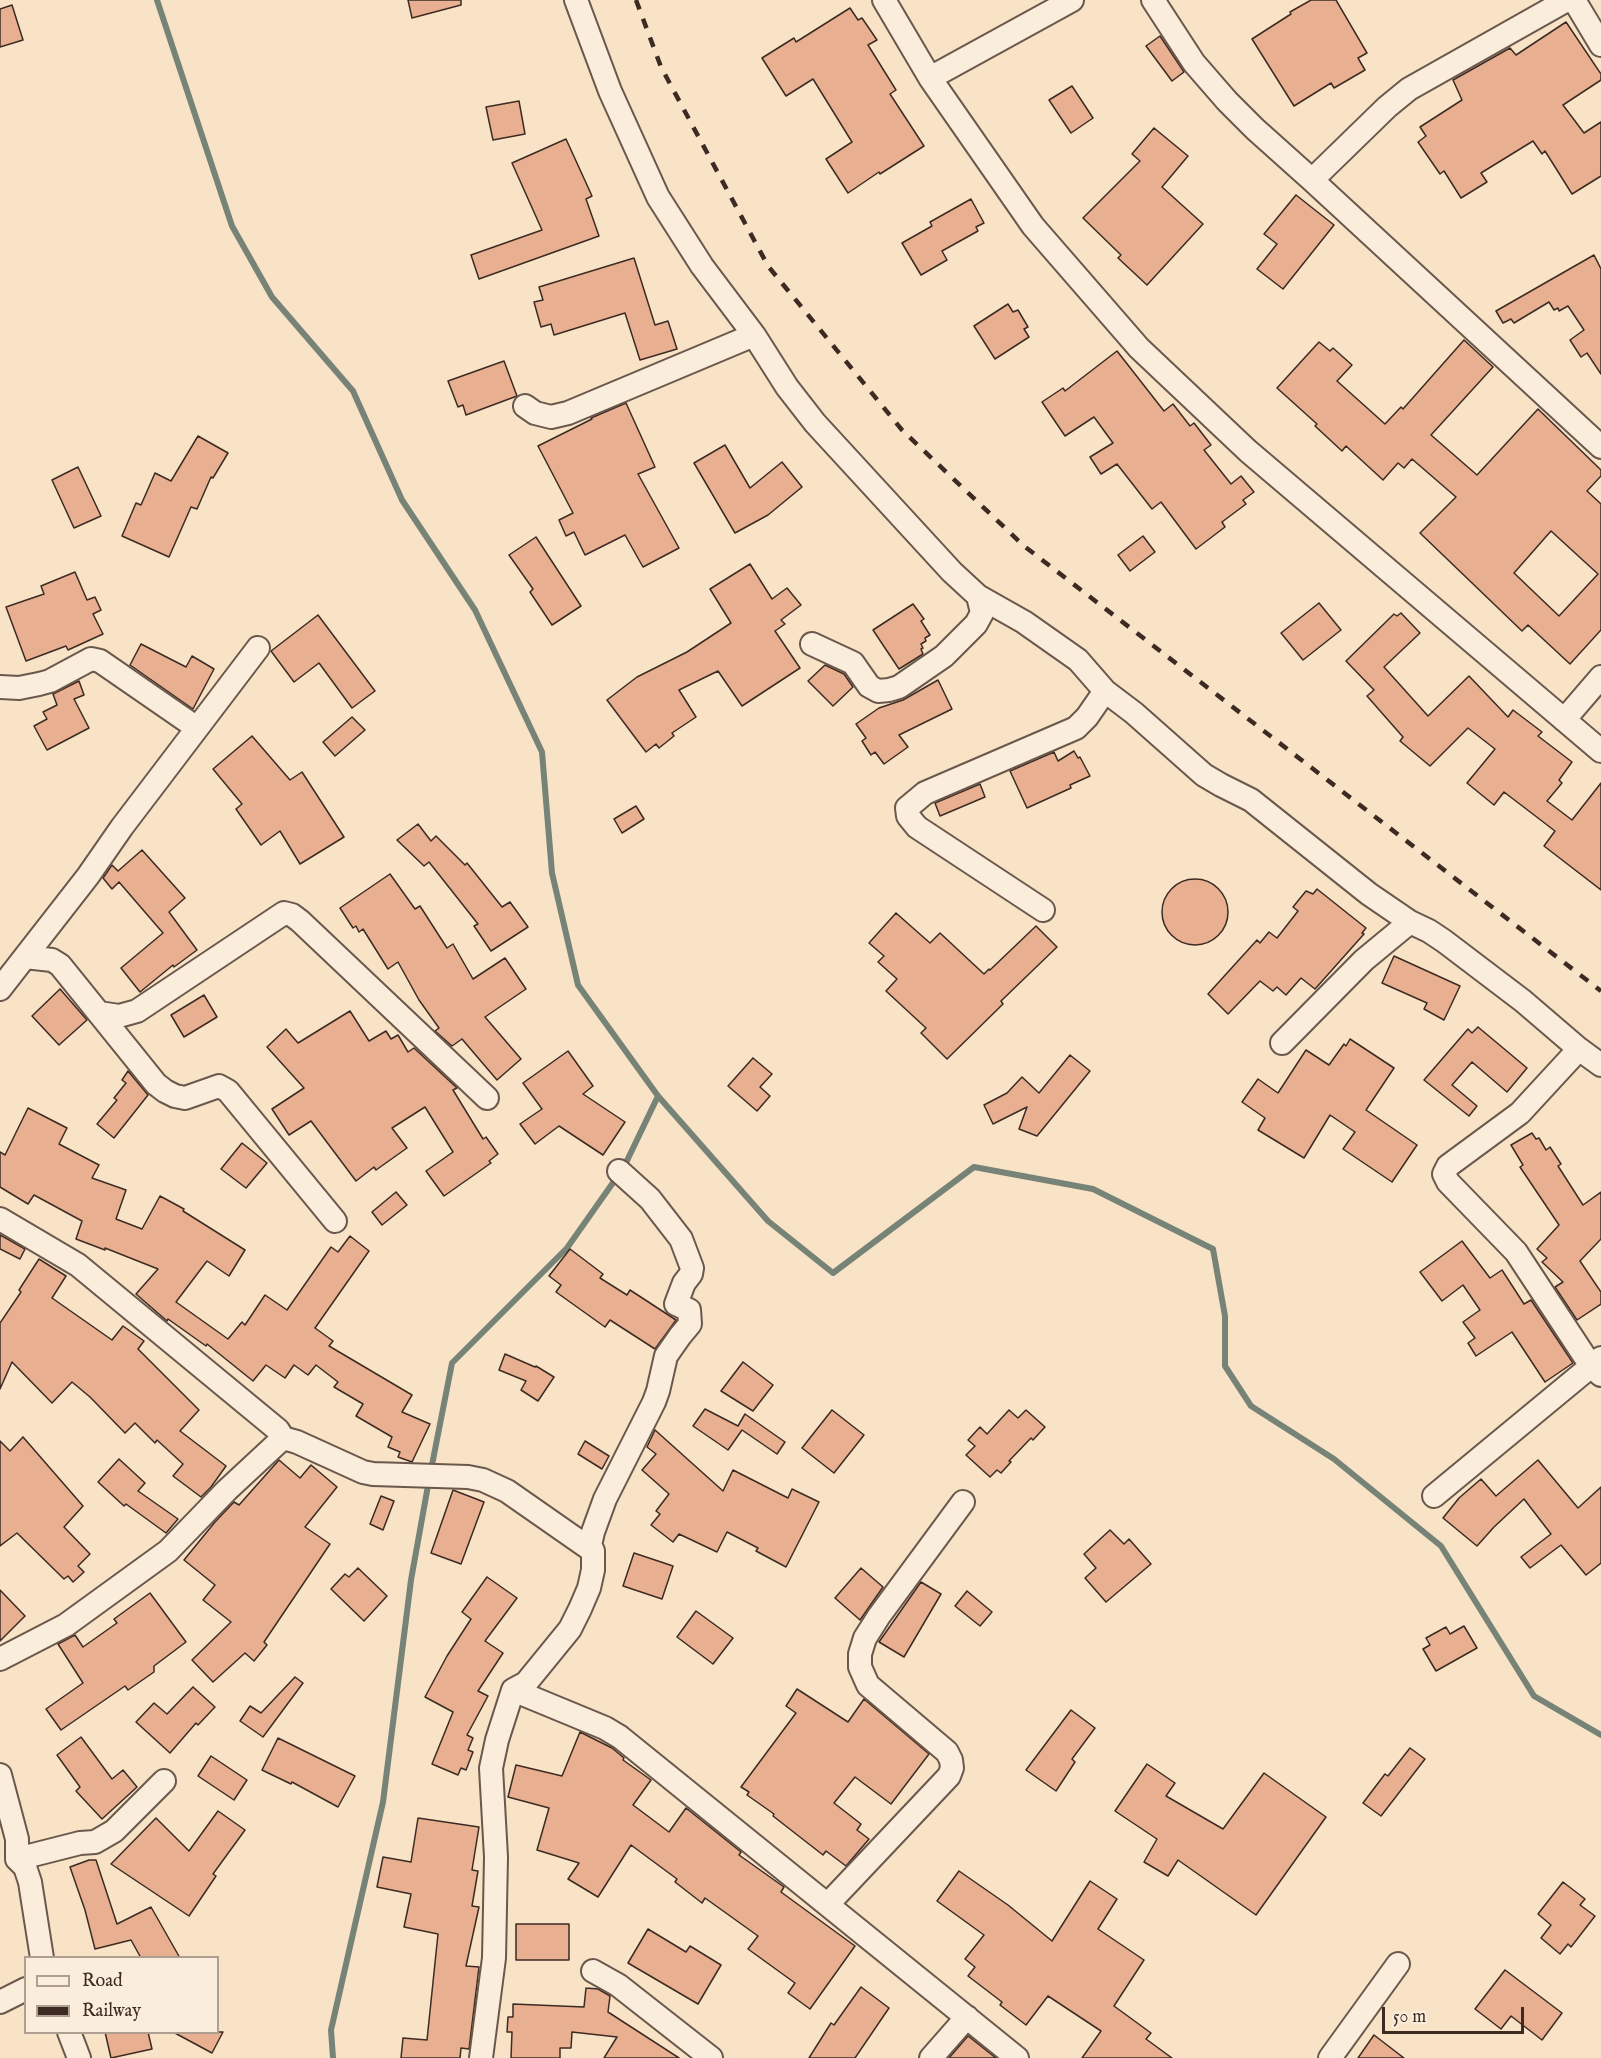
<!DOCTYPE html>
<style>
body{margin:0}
#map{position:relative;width:1601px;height:2058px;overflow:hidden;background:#f8e3c7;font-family:"IM FELL English",serif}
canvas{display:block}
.legend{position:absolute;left:24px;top:1956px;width:195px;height:78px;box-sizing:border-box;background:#faeddb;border:2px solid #ae9f91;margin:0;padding:8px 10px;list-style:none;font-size:18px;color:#3c2a23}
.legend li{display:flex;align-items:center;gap:12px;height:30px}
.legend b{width:30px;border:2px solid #ae9f91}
.scale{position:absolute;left:1382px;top:2007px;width:142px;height:27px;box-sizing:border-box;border:3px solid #3c2a23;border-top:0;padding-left:8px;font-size:18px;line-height:21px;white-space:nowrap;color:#3c2a23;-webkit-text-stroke:4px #faeddb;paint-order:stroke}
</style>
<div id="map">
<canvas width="1601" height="2058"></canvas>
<ul class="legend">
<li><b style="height:8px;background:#faeddb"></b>Road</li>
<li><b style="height:8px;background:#3c2a23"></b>Railway</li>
</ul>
<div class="scale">50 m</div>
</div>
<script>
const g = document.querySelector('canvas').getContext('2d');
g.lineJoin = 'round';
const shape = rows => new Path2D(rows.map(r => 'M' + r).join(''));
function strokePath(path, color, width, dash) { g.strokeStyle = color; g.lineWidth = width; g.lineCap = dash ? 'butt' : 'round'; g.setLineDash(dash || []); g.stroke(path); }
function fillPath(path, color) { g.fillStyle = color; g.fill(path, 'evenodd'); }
strokePath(shape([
 [157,0,232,226,272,297,353,391,402,500,475,610,542,752,552,873,578,985,658,1096,768,1221,833,1273,974,1167,1093,1189,1213,1249,1225,1316,1225,1366,1251,1406,1334,1459,1441,1546,1534,1696,1601,1735],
 [623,1169,658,1096],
 [431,1470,452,1363,567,1248,617,1177],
 [333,2058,331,2030,383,1802,411,1580,429,1480]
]), '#778377', 6);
const building = shape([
 [408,0,461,0,461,5,412,18,408,0],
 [1311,0,1336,0,1367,53,1358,58,1365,70,1334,88,1331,83,1294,106,1252,39,1291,14,1290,12,1311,0],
 [12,5,23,40,0,47,0,9,12,5],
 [850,8,858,20,862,18,877,40,868,45,896,90,890,94,924,146,880,174,879,172,848,193,826,159,852,142,813,79,786,96,762,58,794,38,796,42,850,8],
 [1566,22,1601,74,1601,80,1563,105,1584,133,1601,122,1601,176,1572,194,1545,151,1542,154,1533,141,1481,173,1487,182,1461,198,1444,171,1440,174,1418,142,1426,136,1420,127,1462,100,1453,80,1510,48,1516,55,1566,22],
 [1160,36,1184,72,1172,81,1146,46,1160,36],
 [1072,86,1093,118,1071,133,1049,100,1072,86],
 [519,101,525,134,493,140,486,107,519,101],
 [1154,128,1188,156,1162,187,1203,224,1147,285,1118,258,1121,255,1083,218,1140,161,1132,154,1154,128],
 [566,139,592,196,586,199,599,236,479,279,471,255,542,230,512,163,566,139],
 [1296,195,1334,225,1283,289,1257,269,1277,244,1264,234,1296,195],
 [971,199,984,223,976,227,978,231,942,251,947,260,921,275,902,243,932,226,930,222,971,199],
 [1594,255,1601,269,1601,374,1587,353,1581,357,1570,340,1584,330,1568,306,1559,311,1558,308,1554,310,1549,302,1514,323,1511,319,1503,323,1496,311,1594,255],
 [634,258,655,325,668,321,677,349,640,360,625,313,554,335,551,324,541,327,534,302,543,300,539,287,634,258],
 [1008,304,1013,312,1018,310,1028,327,1024,329,1029,337,995,359,974,326,1008,304],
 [1464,340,1493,367,1431,435,1477,475,1538,409,1601,470,1601,476,1587,491,1601,504,1601,630,1570,664,1528,625,1522,631,1420,533,1456,497,1412,459,1404,468,1398,463,1383,480,1346,446,1342,451,1315,426,1317,424,1277,388,1319,342,1330,351,1333,348,1352,365,1337,381,1385,424,1401,407,1403,409,1464,340],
 [1551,531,1598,574,1559,616,1514,573,1551,531],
 [1117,351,1164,411,1173,404,1190,426,1194,423,1211,445,1204,450,1231,484,1241,476,1254,492,1243,500,1246,504,1222,522,1225,527,1196,549,1161,502,1152,509,1117,464,1101,474,1090,457,1113,443,1094,417,1065,436,1042,402,1063,388,1065,391,1117,351],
 [504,361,517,396,466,415,463,405,458,407,448,381,504,361],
 [626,403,655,467,638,474,679,548,643,567,625,535,585,555,574,532,566,536,559,520,573,513,538,446,592,419,591,418,626,403],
 [198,436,228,453,213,478,211,477,197,509,191,507,169,557,122,536,136,503,141,505,155,473,171,481,198,436],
 [725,445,750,488,782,462,802,487,768,515,735,533,694,463,725,445],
 [78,467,101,516,74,528,52,480,78,467],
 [1143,536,1155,552,1130,571,1118,555,1143,536],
 [536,537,581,606,552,625,530,592,533,589,509,555,536,537],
 [750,564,772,599,787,588,801,605,781,620,785,624,775,631,800,668,742,706,718,671,679,690,696,717,672,733,674,736,659,748,656,744,646,752,607,700,637,677,687,652,731,623,710,589,750,564],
 [75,572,87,600,95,597,101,610,93,614,103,634,68,650,66,646,26,661,6,607,44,594,41,586,75,572],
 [1319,603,1341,630,1303,660,1281,633,1319,603],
 [913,604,924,619,921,621,930,635,925,638,926,641,921,644,923,648,921,649,923,654,899,669,873,630,913,604],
 [1401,613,1420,633,1384,667,1428,716,1469,676,1508,717,1513,710,1542,732,1538,736,1572,762,1559,780,1562,783,1547,801,1572,820,1601,783,1601,890,1544,846,1555,831,1504,792,1494,805,1467,783,1495,749,1468,728,1430,766,1400,741,1403,737,1367,696,1374,690,1346,661,1394,614,1397,616,1401,613],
 [318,615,375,691,352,708,319,663,294,682,271,651,318,615],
 [141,644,186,667,192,656,214,669,193,709,130,665,141,644],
 [825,665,844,674,853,687,833,706,808,681,825,665],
 [938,680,952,709,899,735,908,747,884,764,875,752,871,755,862,741,866,738,856,724,879,708,903,700,938,680],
 [79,681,84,695,74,699,89,728,47,750,34,726,47,719,43,712,57,705,53,694,79,681],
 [352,717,365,730,335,756,323,742,352,717],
 [252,736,290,780,302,772,344,837,300,864,280,831,261,845,236,809,242,804,213,769,252,736],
 [1074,751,1078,758,1080,757,1090,776,1070,785,1071,788,1027,808,1010,771,1054,752,1058,761,1074,751],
 [980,784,985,797,940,816,935,803,980,784],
 [636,806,644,819,622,833,614,819,636,806],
 [418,824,431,841,436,836,465,865,467,863,502,907,510,902,528,927,491,951,474,926,478,924,429,862,424,866,397,840,418,824],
 [142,850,185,898,169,912,197,950,174,967,173,965,140,992,121,968,163,933,119,882,112,889,103,878,112,865,118,871,142,850],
 [390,874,415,909,420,906,447,948,453,944,473,979,505,958,526,989,485,1017,521,1059,497,1080,462,1039,452,1046,435,1031,439,1028,419,1000,398,962,388,969,363,929,359,932,356,926,353,928,340,908,390,874],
 '1162 912a33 33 0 1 1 66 0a33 33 0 1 1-66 0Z',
 [1317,889,1366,928,1362,933,1364,934,1315,989,1301,978,1286,995,1277,987,1273,991,1260,981,1228,1014,1208,994,1257,940,1260,943,1269,932,1277,938,1298,911,1293,907,1306,891,1313,894,1317,889],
 [896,913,930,943,940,933,984,974,989,969,990,970,1036,926,1057,947,1001,1001,1003,1004,947,1059,921,1033,926,1028,886,991,897,979,878,962,884,956,869,943,896,913],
 [1394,956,1460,986,1444,1020,1424,1009,1427,1003,1382,983,1394,956],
 [60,989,87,1020,59,1045,32,1016,60,989],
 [204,995,217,1017,184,1037,171,1015,204,995],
 [350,1011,369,1041,386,1031,391,1039,398,1035,408,1052,414,1048,457,1088,453,1090,483,1139,486,1137,498,1154,489,1161,491,1163,444,1196,426,1171,453,1152,425,1107,392,1128,407,1148,376,1170,374,1167,356,1181,311,1121,289,1135,272,1109,304,1088,267,1047,286,1029,298,1043,350,1011],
 [1478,1027,1527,1068,1507,1092,1472,1062,1452,1085,1477,1106,1469,1116,1424,1080,1468,1029,1472,1033,1478,1027],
 [1350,1039,1394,1068,1366,1110,1417,1145,1392,1182,1343,1149,1355,1132,1330,1115,1304,1158,1258,1130,1265,1118,1242,1102,1258,1079,1278,1093,1306,1050,1329,1065,1344,1044,1346,1046,1350,1039],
 [568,1051,593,1086,583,1094,625,1122,603,1155,559,1126,535,1144,520,1124,542,1109,523,1083,568,1051],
 [1070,1055,1090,1071,1037,1136,1019,1129,1027,1107,993,1124,984,1105,1007,1093,1022,1077,1039,1093,1070,1055],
 [753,1058,772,1074,760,1087,770,1096,757,1111,728,1086,753,1058],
 [128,1071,148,1095,114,1138,97,1124,117,1100,114,1098,126,1083,122,1080,128,1071],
 [28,1108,67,1128,59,1144,99,1165,92,1178,126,1190,116,1219,142,1229,160,1196,184,1209,183,1211,245,1250,229,1276,207,1261,176,1302,228,1339,242,1322,245,1325,265,1295,287,1310,331,1247,338,1252,350,1236,369,1251,315,1328,333,1341,329,1346,412,1395,402,1412,430,1424,412,1462,398,1457,400,1452,388,1447,392,1437,356,1416,363,1404,334,1387,338,1382,316,1365,308,1375,294,1365,285,1378,266,1365,253,1381,207,1344,206,1346,168,1319,167,1321,136,1294,158,1269,105,1248,105,1250,76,1239,82,1221,34,1195,28,1204,0,1187,0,1152,5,1155,28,1108],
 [1532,1133,1536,1139,1539,1138,1546,1150,1550,1147,1561,1164,1558,1166,1583,1205,1601,1192,1601,1239,1580,1261,1601,1292,1601,1304,1577,1320,1555,1287,1563,1282,1542,1262,1547,1258,1537,1249,1559,1225,1520,1167,1523,1165,1511,1145,1532,1133],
 [242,1143,267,1163,246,1188,221,1169,242,1143],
 [396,1192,407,1205,382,1225,372,1212,396,1192],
 [0,1235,25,1249,20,1259,0,1249,0,1235],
 [1462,1241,1490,1278,1502,1270,1524,1304,1531,1300,1573,1363,1545,1382,1512,1332,1476,1356,1468,1343,1475,1338,1463,1322,1480,1310,1463,1285,1442,1301,1420,1272,1462,1241],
 [570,1249,603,1274,600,1278,627,1295,630,1290,676,1320,655,1349,610,1320,605,1327,556,1292,561,1285,549,1276,570,1249],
 [39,1259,66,1276,52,1298,112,1340,123,1326,144,1341,138,1349,199,1410,180,1431,226,1466,211,1487,201,1497,173,1476,183,1464,157,1440,155,1443,135,1423,125,1433,90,1397,72,1382,52,1403,12,1362,0,1389,0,1323,21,1292,19,1290,39,1259],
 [505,1354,535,1367,536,1366,554,1377,538,1401,521,1390,526,1381,499,1370,505,1354],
 [743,1362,773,1385,753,1411,721,1391,743,1362],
 [705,1409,738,1426,745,1414,785,1442,777,1454,742,1430,728,1450,693,1426,705,1409],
 [832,1410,864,1435,834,1473,802,1448,832,1410],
 [1009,1410,1018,1418,1026,1410,1045,1427,1033,1440,1031,1438,1009,1461,1011,1462,1001,1473,997,1470,990,1477,966,1455,975,1446,968,1440,980,1427,987,1434,1009,1410],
 [655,1430,723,1491,733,1470,788,1498,792,1489,819,1502,786,1567,756,1551,758,1548,727,1532,717,1552,679,1534,673,1542,651,1525,660,1514,656,1511,669,1494,642,1470,656,1454,647,1447,655,1430],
 [23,1437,83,1506,64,1527,90,1554,78,1566,84,1572,73,1582,68,1576,64,1579,17,1533,0,1546,0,1441,10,1451,23,1437],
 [585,1441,609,1456,602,1469,578,1454,585,1441],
 [119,1459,145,1483,138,1491,178,1519,166,1533,126,1504,124,1506,98,1482,119,1459],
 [279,1460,300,1478,311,1465,337,1487,305,1527,330,1544,264,1642,267,1645,254,1661,245,1653,213,1682,192,1660,231,1622,203,1600,215,1585,184,1560,215,1522,234,1502,239,1505,279,1460],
 [1538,1460,1578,1508,1601,1487,1601,1563,1586,1575,1561,1545,1530,1568,1521,1557,1551,1534,1524,1499,1494,1527,1477,1546,1443,1518,1459,1498,1481,1479,1496,1496,1538,1460],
 [453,1490,484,1502,461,1564,431,1553,453,1490],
 [381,1496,394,1501,383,1530,370,1524,381,1496],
 [1110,1530,1124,1544,1129,1539,1151,1564,1106,1602,1085,1578,1096,1568,1084,1554,1110,1530],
 [634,1553,673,1566,662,1599,623,1586,634,1553],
 [358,1568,387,1596,364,1621,331,1589,345,1574,349,1577,358,1568],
 [861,1568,883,1587,860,1620,835,1598,861,1568],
 [487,1577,517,1598,485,1641,503,1653,478,1691,488,1696,467,1735,473,1738,468,1750,473,1752,466,1770,461,1768,458,1775,432,1764,453,1712,425,1697,447,1656,471,1619,462,1612,487,1577],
 [921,1582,941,1594,904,1657,879,1642,921,1582],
 [0,1590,25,1616,0,1641,0,1590],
 [967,1591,992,1612,980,1626,955,1606,967,1591],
 [150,1593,186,1642,154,1666,154,1672,128,1690,125,1686,61,1730,46,1709,83,1683,58,1644,75,1635,83,1647,117,1623,114,1619,150,1593],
 [696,1611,733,1638,713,1664,677,1637,696,1611],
 [1464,1626,1477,1648,1436,1671,1423,1649,1430,1645,1426,1638,1446,1627,1450,1634,1464,1626],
 [295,1677,303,1683,263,1737,240,1721,250,1706,261,1713,295,1677],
 [193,1687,215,1707,198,1725,196,1723,170,1753,136,1722,154,1703,167,1714,193,1687],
 [797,1689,848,1722,864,1699,929,1754,891,1804,855,1777,834,1803,861,1824,857,1830,869,1839,846,1866,826,1851,823,1855,773,1816,774,1814,747,1795,749,1792,741,1787,796,1713,786,1706,797,1689],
 [1071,1710,1095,1728,1072,1759,1075,1762,1056,1791,1026,1770,1071,1710],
 [580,1732,612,1748,624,1758,623,1760,651,1780,633,1805,669,1832,686,1808,741,1852,739,1855,784,1887,781,1892,855,1946,810,2009,788,1993,795,1983,748,1949,758,1936,705,1898,702,1903,675,1882,677,1879,631,1845,598,1897,568,1879,579,1863,537,1850,549,1808,508,1797,516,1765,562,1776,580,1732],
 [81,1737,112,1779,123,1770,137,1787,102,1819,76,1791,80,1787,57,1755,81,1737],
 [278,1738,355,1776,338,1807,292,1782,291,1784,262,1770,278,1738],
 [1410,1748,1425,1759,1381,1816,1363,1803,1385,1774,1388,1776,1410,1748],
 [211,1756,247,1780,234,1800,198,1776,211,1756],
 [1147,1764,1175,1783,1166,1796,1223,1829,1264,1773,1326,1817,1256,1915,1178,1860,1168,1876,1144,1862,1157,1839,1115,1811,1147,1764],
 [218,1811,245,1830,213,1874,216,1876,189,1916,111,1864,156,1818,189,1851,218,1811],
 [418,1818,479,1827,472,1870,478,1871,472,1906,479,1907,466,1966,479,1967,469,2049,461,2048,460,2058,401,2058,403,2038,427,2040,438,1934,404,1927,411,1894,377,1887,383,1857,411,1862,418,1818],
 [89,1860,96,1860,117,1924,151,1907,180,1958,141,1958,131,1940,95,1949,85,1910,70,1867,89,1860],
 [959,1871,1008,1905,1052,1941,1090,1881,1117,1899,1098,1929,1144,1960,1114,2006,1151,2033,1146,2039,1172,2058,1082,2058,1101,2031,1048,1996,1026,2025,1000,2005,1002,2002,968,1976,975,1967,965,1959,984,1935,937,1901,959,1871],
 [1563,1882,1585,1899,1580,1905,1595,1916,1571,1947,1568,1944,1560,1954,1541,1938,1551,1925,1538,1914,1563,1882],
 [516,1924,569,1924,569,1960,516,1960,516,1924],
 [648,1929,686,1952,690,1946,721,1965,698,2004,628,1963,648,1929],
 [1505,1970,1562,2013,1542,2040,1511,2016,1501,2029,1475,2009,1505,1970],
 [861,1987,889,2008,855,2058,809,2058,831,2023,834,2025,861,1987],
 [586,1988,598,1989,610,1996,608,2012,679,2058,604,2058,617,2037,572,2032,571,2048,560,2048,560,2058,511,2058,512,2032,507,2032,508,2017,513,2017,513,2004,584,2007,586,1988],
 [105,2032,148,2032,152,2049,111,2058,105,2032],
 [173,2032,223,2032,212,2053,173,2032],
 [1374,2035,1404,2058,1358,2058,1374,2035],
 [968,2036,996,2058,949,2058,968,2036]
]);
fillPath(building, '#e8b090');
strokePath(building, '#3c2a23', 1.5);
const minor = shape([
 [576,0,610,91,658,197,702,266,754,335,787,387,815,423,952,572,978,596,1024,622,1078,660,1105,691,1134,713,1204,775,1221,785,1251,800,1369,894,1410,922,1429,931,1444,941,1523,1001,1579,1049,1601,1065],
 [884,0,930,78,1033,226,1139,348,1248,451,1601,751],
 [1153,0,1194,63,1227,101,1255,129,1312,180,1601,447],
 [1574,0,1601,45],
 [930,78,1072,0],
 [1312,180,1387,107,1409,89,1567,0],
 [525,406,535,413,551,417,568,413,754,335],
 [812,644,853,663,869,686,878,691,889,690,899,687,944,656,976,624,982,613,978,596],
 [0,687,19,688,39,684,50,681,91,659,100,661,197,728],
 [1564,720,1601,677],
 [1043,910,917,827,908,816,907,808,925,793,1076,728,1087,717,1105,691],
 [25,957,52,960,60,965,156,1084,165,1091,175,1096,185,1098,219,1086,228,1091,335,1221],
 [0,989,88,876,122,827,258,648],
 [99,1013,119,1016,137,1011,284,913,292,915,300,921,487,1098],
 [1282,1043,1364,960,1410,922],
 [1579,1049,1520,1113,1448,1166,1444,1174,1448,1182,1516,1252,1591,1366,1601,1375],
 [0,1219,78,1265,278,1430,283,1438,297,1442,363,1472,373,1474,468,1477,483,1480,507,1491,593,1551],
 [1434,1496,1601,1358],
 [0,1659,66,1625,168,1551,227,1490,283,1438],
 [513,1690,605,1728,620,1737,1017,2058],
 [0,1775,17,1839,17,1859,25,1867,30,1882,42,1958],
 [17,1859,80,1843,95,1842,114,1831,164,1781],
 [828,1904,949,1776,952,1768,951,1760,947,1752,868,1685,860,1667,860,1654,865,1638,879,1616,963,1502],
 [593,1971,618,1985,711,2058],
 [0,2002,26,1989],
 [69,2032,79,2058],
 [481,2058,494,1958,496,1857,491,1768,497,1740,513,1690,526,1683,570,1629,580,1609,589,1588,593,1570,593,1551,590,1545,593,1532,605,1499,654,1402,658,1391,666,1356,680,1336,690,1324,689,1310,676,1304,684,1283,691,1274,692,1268,681,1239,650,1199,619,1171],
 [931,2058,967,2017],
 [1330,2058,1398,1964]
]);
strokePath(minor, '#6b584c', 26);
strokePath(minor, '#faeddb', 22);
strokePath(shape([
 [636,0,661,67,768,266,902,430,1024,546,1601,991]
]), '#3c2a23', 4.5, [10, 10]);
</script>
